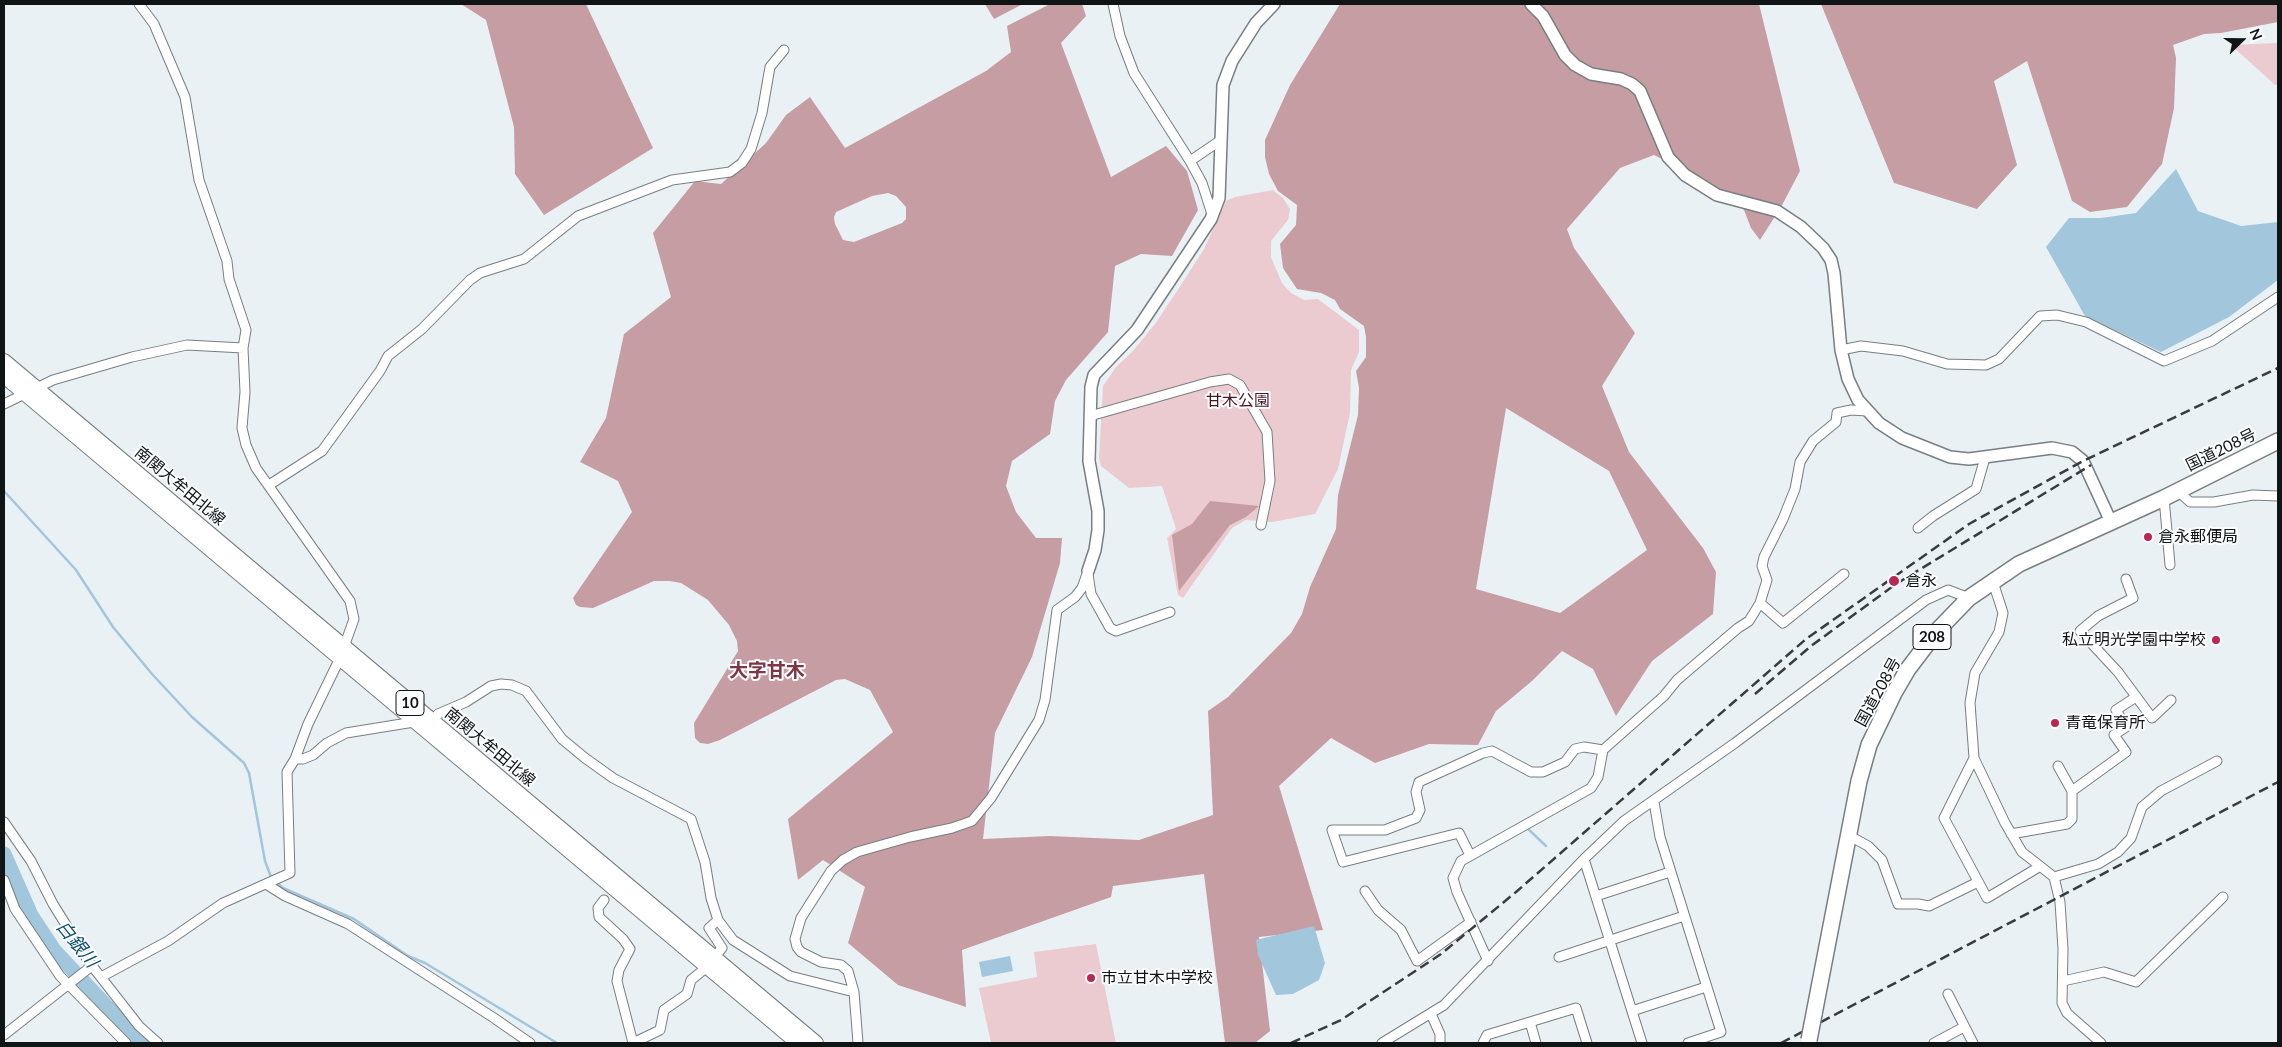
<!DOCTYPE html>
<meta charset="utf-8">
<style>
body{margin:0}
#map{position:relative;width:2282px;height:1047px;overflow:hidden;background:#eaf1f5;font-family:Lato,sans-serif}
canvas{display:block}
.frame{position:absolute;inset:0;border:5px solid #111415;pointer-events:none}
.north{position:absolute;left:2217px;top:15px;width:50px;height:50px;-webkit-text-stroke:4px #fbfdff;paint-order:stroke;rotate:68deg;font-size:14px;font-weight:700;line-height:20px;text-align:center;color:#111415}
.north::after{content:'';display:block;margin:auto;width:18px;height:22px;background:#111415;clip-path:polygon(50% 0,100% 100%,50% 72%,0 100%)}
</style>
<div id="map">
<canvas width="2282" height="1047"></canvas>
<div class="frame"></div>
<div class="north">N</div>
</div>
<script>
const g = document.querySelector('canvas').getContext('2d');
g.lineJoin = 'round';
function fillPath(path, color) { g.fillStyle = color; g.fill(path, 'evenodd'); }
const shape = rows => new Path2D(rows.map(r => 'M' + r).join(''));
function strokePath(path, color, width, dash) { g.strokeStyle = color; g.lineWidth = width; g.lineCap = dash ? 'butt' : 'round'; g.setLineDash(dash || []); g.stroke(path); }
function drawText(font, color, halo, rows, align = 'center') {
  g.font = font + ' Lato,"Noto Sans JP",sans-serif'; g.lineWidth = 4; g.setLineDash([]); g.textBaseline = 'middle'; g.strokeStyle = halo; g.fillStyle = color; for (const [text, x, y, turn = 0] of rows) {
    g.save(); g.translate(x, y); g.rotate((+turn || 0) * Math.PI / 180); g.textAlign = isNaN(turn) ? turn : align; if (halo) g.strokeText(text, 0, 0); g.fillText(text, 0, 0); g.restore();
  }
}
fillPath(shape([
 [2278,43,2278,84,2275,85,2231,45],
 [1273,190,1283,198,1290,209,1288,220,1271,241,1271,257,1282,283,1291,293,1304,300,1318,299,1359,330,1359,352,1351,370,1350,413,1338,469,1315,514,1272,522,1246,520,1232,528,1183,598,1178,595,1167,538,1176,529,1162,486,1129,488,1101,466,1099,458,1103,386,1116,367,1132,352,1155,324,1181,285,1204,249,1226,201,1235,197],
 [1096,944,1116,1043,991,1043,979,988,1037,977,1034,952]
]), '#ebcbcf');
fillPath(shape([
 [461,4,586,4,653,148,544,215,515,174,514,127,486,20],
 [985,4,1023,4,994,19],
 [1050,4,1082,4,1086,16,1061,43,1111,177,1166,146,1187,171,1198,210,1172,256,1141,254,1115,266,1108,332,1066,380,1055,401,1050,434,1012,461,1006,486,1016,512,1036,538,1062,538,1060,563,1032,657,995,733,983,839,1050,836,1139,840,1213,815,1208,711,1228,697,1291,633,1302,614,1310,587,1336,529,1338,495,1358,415,1359,388,1356,371,1366,357,1366,337,1364,326,1340,309,1335,300,1321,293,1297,289,1283,268,1280,244,1296,225,1297,205,1278,191,1269,174,1265,157,1265,140,1290,85,1340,4,1759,4,1800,171,1781,207,1760,240,1751,228,1744,210,1734,200,1712,184,1654,155,1620,168,1567,229,1574,248,1635,333,1602,386,1629,452,1703,548,1716,572,1713,614,1652,661,1616,716,1593,669,1562,651,1532,681,1496,711,1478,745,1429,744,1375,763,1331,738,1279,786,1323,930,1259,937,1270,1031,1255,1043,1225,1043,1204,874,1113,886,1111,897,962,950,966,1007,898,985,848,943,865,887,823,860,798,880,788,819,893,732,870,690,845,679,836,680,720,740,708,744,700,743,695,738,694,723,738,651,737,641,729,625,708,600,681,583,670,581,654,581,593,608,580,607,576,605,573,598,632,512,618,481,580,462,606,418,624,334,671,297,653,233,695,181,721,184,766,143,786,115,810,97,845,148,986,71,1011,52,1007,26],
 [888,193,896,196,906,207,906,219,902,223,854,242,843,240,835,224,834,217,836,212,872,196],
 [1506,408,1609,471,1647,550,1560,613,1476,589],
 [1821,4,2278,4,2278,22,2221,33,2204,34,2173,45,2176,58,2174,108,2162,164,2127,207,2090,212,2072,201,2027,61,1994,81,2017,165,1977,209,1894,183],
 [1210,501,1259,506,1246,517,1230,525,1179,591,1172,535,1192,524]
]), '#c69da2');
fillPath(shape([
 [2176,169,2198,211,2241,226,2278,222,2278,280,2229,317,2161,352,2085,316,2046,247,2069,218,2101,218,2136,213],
 [1314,926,1325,963,1319,980,1293,994,1276,995,1258,955,1256,940],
 [1010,956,1013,971,982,977,979,962]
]), '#a2c6dc');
strokePath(shape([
 [4,491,76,570,113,627,152,674,192,717,244,763,249,773,265,861,271,877,283,888,354,919,408,956,425,963,557,1043],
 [1526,827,1546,846]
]), '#a2c6dc', 2.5);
strokePath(shape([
 [4,854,31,915,54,950,141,1043]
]), '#a2c6dc', 15);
const minor = shape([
 [1113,4,1120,36,1134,73,1190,161,1202,183,1212,214],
 [1190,161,1221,140],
 [1841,350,1861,346,1903,351,1947,364,1986,365,1999,359,2040,316,2057,315,2086,322,2164,361,2212,341,2278,297],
 [4,404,53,380,132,357,187,345,243,348],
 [1090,416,1210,382,1229,379,1240,385,1267,432,1270,481,1261,525],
 [269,485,322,451,380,371,388,356,422,329,470,280,480,273,524,259,578,216,672,180,730,172,742,163,751,149,762,113,770,67,784,50],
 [2178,491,2190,502,2214,502,2253,495,2278,496],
 [2164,498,2170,565],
 [1918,528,1933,516,1976,489,1985,458],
 [1088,574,1091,594,1110,628,1116,631,1170,612],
 [2126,579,2133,598,2098,616,2080,631,2118,672,2152,718,2171,700],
 [1993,582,2003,613,1999,632,1975,673,1970,703,1974,758,2005,823,2022,852,2054,877,2060,902,2063,949,2062,1003,2067,1013,2101,1043],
 [1760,603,1783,623,1844,574],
 [1974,758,1944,818,1987,898,2039,867],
 [295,759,303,759,313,755,327,743,346,733,414,722,432,722,438,714,466,702,491,686,501,684,512,685,526,691,562,739,585,758,613,778,691,819,705,862,711,898,718,920,733,940,790,976,854,992],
 [2072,791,2126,752,2114,735,2126,727,2116,710,2136,697],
 [1654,802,1660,837,1721,1032,1688,1043],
 [4,822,31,861,53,904,89,962,139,1026,158,1043],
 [2011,834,2067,824,2072,819,2072,791,2058,766],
 [1848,835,1868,846,1882,860,1898,904,1918,904,1929,906,1978,882],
 [1470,855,1459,833,1343,862,1332,830,1385,830,1416,818,1420,810,1416,792,1419,782,1483,753,1492,751,1531,772,1543,772,1565,762,1575,749,1584,747,1603,750],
 [1584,859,1642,1043],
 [2054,877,2098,864,2118,852,2131,838,2142,807,2161,791,2217,761],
 [4,880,15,909,60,976,126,1043],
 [266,884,285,896,348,924,494,1018,530,1043],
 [1365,891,1378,910,1401,930,1417,961,1471,922],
 [1596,896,1670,872],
 [604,900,598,908,599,917,623,939,630,949,619,970,617,981,633,1043],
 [1559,957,1684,916],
 [1488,961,1457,892,1453,878,1461,861,1591,788,1598,777,1603,750,1664,696,1677,680,1738,628,1749,621,1760,603,1767,580,1762,566,1764,557,1783,519,1795,489,1800,462,1813,441,1836,422,1837,413,1851,410,1867,411],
 [101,977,168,941,223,903,290,873,287,772,295,759,308,724,340,658,354,619,350,601,256,468,246,445,242,428,245,392,243,348,246,330,229,279,227,261,199,180,185,97,154,24,139,4],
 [2063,981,2104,972,2136,982,2223,897],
 [1948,994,1973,1043],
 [1632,1011,1706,987],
 [1431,1014,1440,1034,1440,1043],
 [1530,1022,1536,1043],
 [4,1035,93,965],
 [633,1043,660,1030,664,1010,687,994,691,980,707,967,722,948,709,928,718,920],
 [858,1043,854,992,848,971,841,965,821,962,801,952,797,947,795,939,801,918,831,871,843,860,857,852,910,837,952,828,972,821,991,798,1039,720,1045,700,1057,610,1075,597,1082,588,1088,571],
 [1382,1043,1444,1005,1584,859,1624,821,1735,743,1926,600,1948,590,1969,598],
 [1483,1043,1487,1035,1576,1008,1587,1043],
 [1934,1043,1964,1027]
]);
const tertiary = shape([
 [1531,4,1543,16,1565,55,1575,65,1591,74,1621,79,1632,84,1640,91,1668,157,1685,175,1717,195,1777,211,1801,227,1823,248,1831,260,1834,273,1841,350,1848,379,1858,400,1879,423,1902,438,1950,457,1969,459,2052,448,2072,452,2083,461,2111,522],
 [1088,571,1095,550,1098,530,1098,511,1089,461,1091,387,1094,375,1137,330,1211,219,1219,198,1223,85,1232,61,1256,23,1274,4]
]);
const primary = shape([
 [4,361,816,1043],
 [4,376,798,1043]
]);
const trunk = shape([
 [1814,1014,1859,781,1869,745,1894,693,1908,669,1937,631,1969,598,2019,564,2164,498,2278,441]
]);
strokePath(minor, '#787e81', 11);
strokePath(tertiary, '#787e81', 14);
strokePath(primary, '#787e81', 16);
strokePath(trunk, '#787e81', 18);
strokePath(minor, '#fff', 9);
strokePath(tertiary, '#fff', 11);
strokePath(primary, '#fff', 14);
strokePath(trunk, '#fff', 15);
strokePath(shape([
 [1755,694,1811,646,1896,584,2091,465],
 [1291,1043,1341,1020,1441,954,1516,892,1806,639,1969,524,2083,461,2278,368],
 [1781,1043,2278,782]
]), '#383c3e', 2.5, [10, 5]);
const trunkBridge = shape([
 [1809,1040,1814,1014]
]);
strokePath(trunkBridge, '#787e81', 18, []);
strokePath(trunkBridge, '#fff', 15);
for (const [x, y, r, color] of [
 [2148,537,5,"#b82852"],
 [1894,581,6,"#b82852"],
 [2216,640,5,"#b82852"],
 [2055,723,5,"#b82852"],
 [1091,978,5,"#b82852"]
]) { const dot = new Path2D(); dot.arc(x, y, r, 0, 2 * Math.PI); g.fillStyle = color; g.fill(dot); strokePath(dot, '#fbfdff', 2); }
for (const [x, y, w] of [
 [1932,637,38],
 [410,703,28]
]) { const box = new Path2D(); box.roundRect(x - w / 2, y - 12.5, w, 25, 4); g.fillStyle = '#fbfdff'; g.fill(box); strokePath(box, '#111415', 1); }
drawText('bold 15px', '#111415', null, [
 ["208",1932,637],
 ["10",410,703]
]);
drawText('16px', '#4b1723', '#fbfdff', [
 ["甘木公園",1238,401]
]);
drawText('16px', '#111415', '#fbfdff', [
 ["国道208号",2221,450,-26],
 ["南関大牟田北線",180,486,40],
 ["国道208号",1878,692,-61],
 ["南関大牟田北線",490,747,40]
]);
drawText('16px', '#111415', '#fbfdff', [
 ["倉永郵便局",2158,537],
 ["倉永",1905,581],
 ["私立明光学園中学校",2206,640,"right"],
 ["青竜保育所",2065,723],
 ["市立甘木中学校",1101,978]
], 'left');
drawText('italic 18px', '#0e4f6e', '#fbfdff', [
 ["白銀川",77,944,51]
]);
drawText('bold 19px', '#7d3644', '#fbfdff', [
 ["大字甘木",767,671]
]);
</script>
